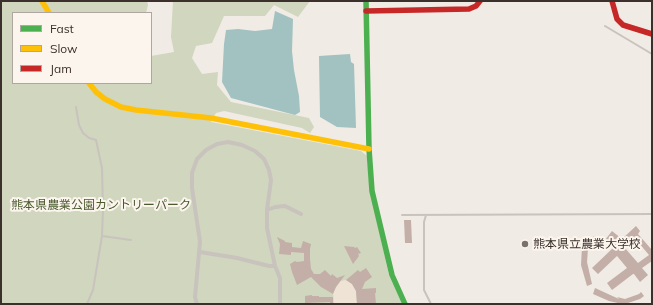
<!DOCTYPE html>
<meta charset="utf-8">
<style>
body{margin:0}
#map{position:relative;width:653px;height:305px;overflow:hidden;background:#f0ebe5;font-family:Mulish,sans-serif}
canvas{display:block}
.frame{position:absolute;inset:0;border:2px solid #3b302b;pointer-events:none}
.legend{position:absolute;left:12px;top:12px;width:140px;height:72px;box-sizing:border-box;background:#fbf5ee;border:1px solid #aea6a0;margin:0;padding:5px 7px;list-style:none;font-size:12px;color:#3b302b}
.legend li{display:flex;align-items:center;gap:8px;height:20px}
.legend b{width:20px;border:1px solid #aea6a0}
</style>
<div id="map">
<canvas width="653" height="305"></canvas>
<div class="frame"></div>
<ul class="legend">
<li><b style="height:5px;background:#4caf50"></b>Fast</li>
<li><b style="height:5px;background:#ffc107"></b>Slow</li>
<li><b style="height:5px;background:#c62828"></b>Jam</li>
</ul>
</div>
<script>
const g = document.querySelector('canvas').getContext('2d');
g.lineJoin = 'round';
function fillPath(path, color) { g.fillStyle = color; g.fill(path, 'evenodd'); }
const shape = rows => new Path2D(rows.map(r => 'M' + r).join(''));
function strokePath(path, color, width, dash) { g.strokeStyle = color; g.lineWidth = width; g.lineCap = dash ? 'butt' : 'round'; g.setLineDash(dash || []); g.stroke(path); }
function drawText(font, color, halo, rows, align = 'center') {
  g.font = font + ' Mulish,"Noto Sans JP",sans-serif'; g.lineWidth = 4; g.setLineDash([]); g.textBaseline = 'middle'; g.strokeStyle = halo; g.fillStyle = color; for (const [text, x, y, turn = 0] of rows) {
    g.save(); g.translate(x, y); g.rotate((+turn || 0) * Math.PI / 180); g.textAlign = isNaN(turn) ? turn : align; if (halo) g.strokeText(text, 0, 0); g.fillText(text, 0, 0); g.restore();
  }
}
fillPath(shape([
 [1,1,147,1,148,5,146,13,13,13,13,83,151,83,151,56,174,52,171,37,173,1,310,1,298,17,274,5,265,16,224,16,212,43,196,46,192,58,202,74,218,72,217,85,231,102,309,118,314,127,310,133,302,128,224,111,216,113,211,122,361,151,367,156,370,191,389,275,402,304,1,304]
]), '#d1d6bf');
fillPath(shape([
 [346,280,352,284,356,291,357,304,334,304,333,293,336,287,340,281]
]), '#eee3d5');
fillPath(shape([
 [275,11,293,19,292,51,294,70,299,96,300,112,295,115,231,98,222,82,224,44,226,30,238,29,255,31,272,29],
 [350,54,351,62,354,64,356,128,337,127,320,117,319,56]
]), '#a1c2c1');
fillPath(shape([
 [404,220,411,220,412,243,405,243],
 [636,226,640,231,638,234,652,250,652,261,642,268,648,275,640,282,634,274,633,274,612,290,607,283,627,268,617,256,598,274,592,268,613,248,612,247,613,246,605,240,612,231,622,239],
 [634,237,649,255,638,263,624,247],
 [594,236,596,239,588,248,587,263,587,262,592,284,587,286,581,265,582,247],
 [277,237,285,241,285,242,292,243,292,247,301,248,303,241,311,244,310,249,310,259,311,269,314,274,320,274,325,270,331,276,332,274,337,278,345,275,336,287,333,294,321,287,311,277,297,285,292,272,290,264,295,261,297,262,304,261,304,253,291,252,291,255,279,254,280,244],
 [344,246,354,247,355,248,357,247,361,253,358,254,359,256,353,264],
 [366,268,372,277,365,282,362,289,376,288,376,293,375,293,376,304,357,304,356,291,352,284,346,280,358,270,360,272],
 [595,288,619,299,617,297,625,299,639,294,641,292,644,296,640,299,628,303,629,304,622,304,609,301,593,294],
 [312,295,312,296,319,296,319,297,333,297,333,304,330,304,330,302,305,303,305,296]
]), '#c3afa7');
strokePath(shape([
 [605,26,652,54],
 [76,107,79,125,83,133,89,138,96,140,102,168,103,210,102,236,93,290,87,304],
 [402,215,652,214],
 [426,215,424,222,424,290,431,304],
 [102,236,131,240]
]), '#c9c3be', 2);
strokePath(shape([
 [267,210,275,207,285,206,301,214],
 [200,252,237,258,269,266,275,266],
 [197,304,195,297,200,242,192,188,192,173,197,159,206,150,217,144,228,142,242,145,255,151,264,159,269,170,271,180,267,210,267,228,275,266,280,278,280,304]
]), '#c9c3be', 4);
strokePath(shape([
 [366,1,369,149,372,191,392,275,405,304]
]), '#4caf50', 5.5);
strokePath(shape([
 [42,1,49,13],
 [89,83,96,92,105,99,121,107,136,110,211,118,369,149]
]), '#ffc107', 5.5);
strokePath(shape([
 [612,1,617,19,623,25,652,34],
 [366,11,469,9,476,6,480,1]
]), '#c62828', 5.5);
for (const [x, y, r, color] of [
 [525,244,4,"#7a716c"]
]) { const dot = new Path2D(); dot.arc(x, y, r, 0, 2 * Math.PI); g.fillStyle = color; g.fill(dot); strokePath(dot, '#fbf5ee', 1.5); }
drawText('12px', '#4a5a2e', '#fbf5ee', [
 ["熊本県農業公園カントリーパーク",101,205]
]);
drawText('12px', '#3b302b', '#fbf5ee', [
 ["熊本県立農業大学校",533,244]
], 'left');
</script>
